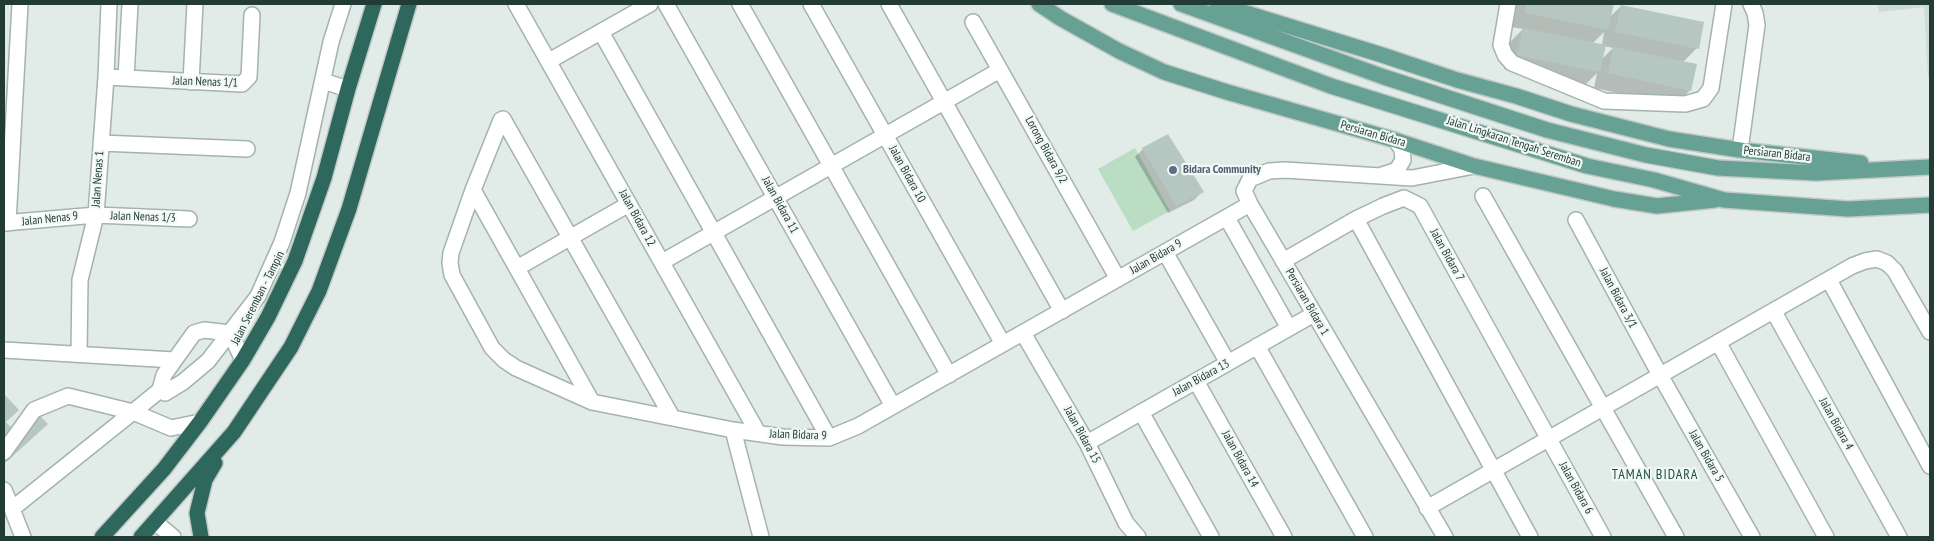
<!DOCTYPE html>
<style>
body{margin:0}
#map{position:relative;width:1934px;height:541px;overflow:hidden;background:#e1ebe7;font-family:"PT Sans Narrow",sans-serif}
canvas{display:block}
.frame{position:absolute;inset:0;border:5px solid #223c35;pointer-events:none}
</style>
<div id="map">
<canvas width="1934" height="541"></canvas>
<div class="frame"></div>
</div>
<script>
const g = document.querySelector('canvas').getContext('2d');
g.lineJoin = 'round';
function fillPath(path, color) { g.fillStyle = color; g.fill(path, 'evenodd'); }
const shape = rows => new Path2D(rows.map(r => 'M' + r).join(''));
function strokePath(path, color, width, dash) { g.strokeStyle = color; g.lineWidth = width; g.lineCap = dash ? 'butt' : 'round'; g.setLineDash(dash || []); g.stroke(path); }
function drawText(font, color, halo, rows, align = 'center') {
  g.font = font + ' "PT Sans Narrow",sans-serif'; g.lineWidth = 4.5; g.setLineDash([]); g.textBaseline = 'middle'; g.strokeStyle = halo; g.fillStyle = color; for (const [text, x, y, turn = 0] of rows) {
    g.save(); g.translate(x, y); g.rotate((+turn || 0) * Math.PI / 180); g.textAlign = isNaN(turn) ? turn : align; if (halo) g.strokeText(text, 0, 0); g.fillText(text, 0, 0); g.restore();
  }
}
fillPath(shape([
 [1878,4,1930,4,1930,77,1928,77,1924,7,1879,12]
]), '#cfdbd6');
fillPath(shape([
 [1135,148,1170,211,1133,231,1098,169]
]), '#baddc4');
fillPath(shape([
 [1516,4,1612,4,1610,17,1621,6,1697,48,1683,62,1690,90,1676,105,1594,88,1597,73,1585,85,1504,69,1509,43,1523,29,1511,27],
 [1604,32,1602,45,1593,43],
 [1604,46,1613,48,1601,60],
 [1143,149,1202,192,1194,200,1168,213,1135,157]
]), '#0003');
fillPath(shape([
 [1526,4,1614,4,1608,30,1525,13],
 [1621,5,1704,22,1699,49,1615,32],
 [1523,28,1606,45,1600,72,1517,55],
 [1613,47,1697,64,1691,91,1608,73],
 [1168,134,1204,192,1176,206,1142,148],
 [4,394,19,410,6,422,17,434,38,414,48,424,4,464]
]), '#b6c6c0');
const minor = shape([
 [516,4,758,433],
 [666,4,893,406],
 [740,4,949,375],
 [811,4,1003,344],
 [889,4,1062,311],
 [1508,4,1501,45,1505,55,1512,63,1604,101,1685,104,1703,99,1711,88,1724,4],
 [973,22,1118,279],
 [601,32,829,438],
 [549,61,650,4],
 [106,77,242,84,249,77,252,15],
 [126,78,130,4],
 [323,81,348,89],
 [191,82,195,4],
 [101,143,247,149],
 [1740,150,1757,25,1755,13,1751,4],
 [1382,175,1397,170,1403,160,1402,149,1395,140],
 [473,190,592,402],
 [1483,196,1676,537],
 [1227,218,1289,328],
 [1356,219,1530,537],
 [1576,220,1660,375,1752,537],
 [4,223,96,215,189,219],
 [8,223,20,4],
 [1165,252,1228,363],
 [1283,261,1356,219,1383,206,1404,198,1420,206,1603,537],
 [662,262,1000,70],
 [517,268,629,204],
 [1829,280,1930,466],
 [1774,312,1899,537],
 [1023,333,1087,443,1126,523,1138,537],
 [1718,342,1826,537],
 [1257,346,1365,537],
 [4,350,174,360],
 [79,353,80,280,96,215,106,77,109,4],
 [1196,381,1284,537],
 [160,390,165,393,183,382,208,361,258,296,282,242,298,193,331,42,343,4],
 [1141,412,1211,537],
 [672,417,503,119,501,120,473,190,451,253,450,263,452,275,492,348,504,360,516,368,592,402,733,430,783,437,829,438,858,426,1250,204],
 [733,430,761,537],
 [1087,443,1314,314],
 [4,452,34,410,68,396,133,412,160,390,164,375,194,333,204,330,230,333,243,360],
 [4,490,12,509],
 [1427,508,1852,266,1865,261,1877,259,1887,263,1895,271,1930,332],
 [155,522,173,537],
 [23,537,12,509,133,412,171,428,200,422],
 [1445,537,1250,204,1244,191,1250,179,1269,171,1285,170,1412,178,1474,166]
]);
const major = shape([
 [1039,4,1060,18,1119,51,1164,72,1227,92,1395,140,1474,166,1614,199,1657,206,1715,200],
 [1112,4,1331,86,1587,166,1654,180,1724,200,1848,209,1930,205],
 [1181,4,1384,77,1547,130,1646,155,1718,168,1816,173,1930,167],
 [1217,4,1382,55,1457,80,1516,96,1571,114,1669,139,1740,150,1861,163]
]);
const highway = shape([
 [102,537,164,469,200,422,243,360,268,317,295,261,324,178,348,89,374,4],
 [141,537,234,432,291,347,319,291,349,209,409,4],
 [201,537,197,513,205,480,215,463]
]);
strokePath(minor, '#a4b3ae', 18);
strokePath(major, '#c1c8c6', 18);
strokePath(highway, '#c1c8c6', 18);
strokePath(minor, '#fff', 15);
strokePath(major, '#66a193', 15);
strokePath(highway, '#2e685d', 15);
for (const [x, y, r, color] of [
 [1173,170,5,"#5c6f8a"]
]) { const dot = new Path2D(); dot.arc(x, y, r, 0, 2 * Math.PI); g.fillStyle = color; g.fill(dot); strokePath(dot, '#f2f8f5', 2); }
drawText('12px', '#223c35', '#f2f8f5', [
 ["Jalan Nenas 1/1",205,82,2],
 ["Persiaran Bidara",1373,134,16],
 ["Jalan Lingkaran Tengah Seremban",1514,142,18],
 ["Lorong Bidara 9/2",1046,150,61],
 ["Persiaran Bidara",1777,154,6],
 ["Jalan Bidara 10",907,174,61],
 ["Jalan Nenas 1",98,179,-86],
 ["Jalan Bidara 11",780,205,61],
 ["Jalan Nenas 1/3",143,217,2],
 ["Jalan Bidara 12",637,218,61],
 ["Jalan Nenas 9",50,219,-6],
 ["Jalan Bidara 7",1447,255,61],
 ["Jalan Bidara 9",1156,257,-30],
 ["Jalan Seremban - Tampin",258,298,-63],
 ["Jalan Bidara 3/1",1618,298,62],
 ["Persiaran Bidara 1",1307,302,60],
 ["Jalan Bidara 13",1201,378,-29],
 ["Jalan Bidara 4",1836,424,61],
 ["Jalan Bidara 9",798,435,2],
 ["Jalan Bidara 15",1082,435,61],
 ["Jalan Bidara 5",1706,456,60],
 ["Jalan Bidara 14",1240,459,61],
 ["Jalan Bidara 6",1576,488,61]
]);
drawText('bold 12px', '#4e5e75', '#f2f8f5', [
 ["Bidara Community",1183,170]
], 'left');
g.letterSpacing = '1px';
drawText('14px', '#1e4e43', '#f2f8f5', [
 ["TAMAN BIDARA",1655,475]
]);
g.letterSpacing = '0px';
</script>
